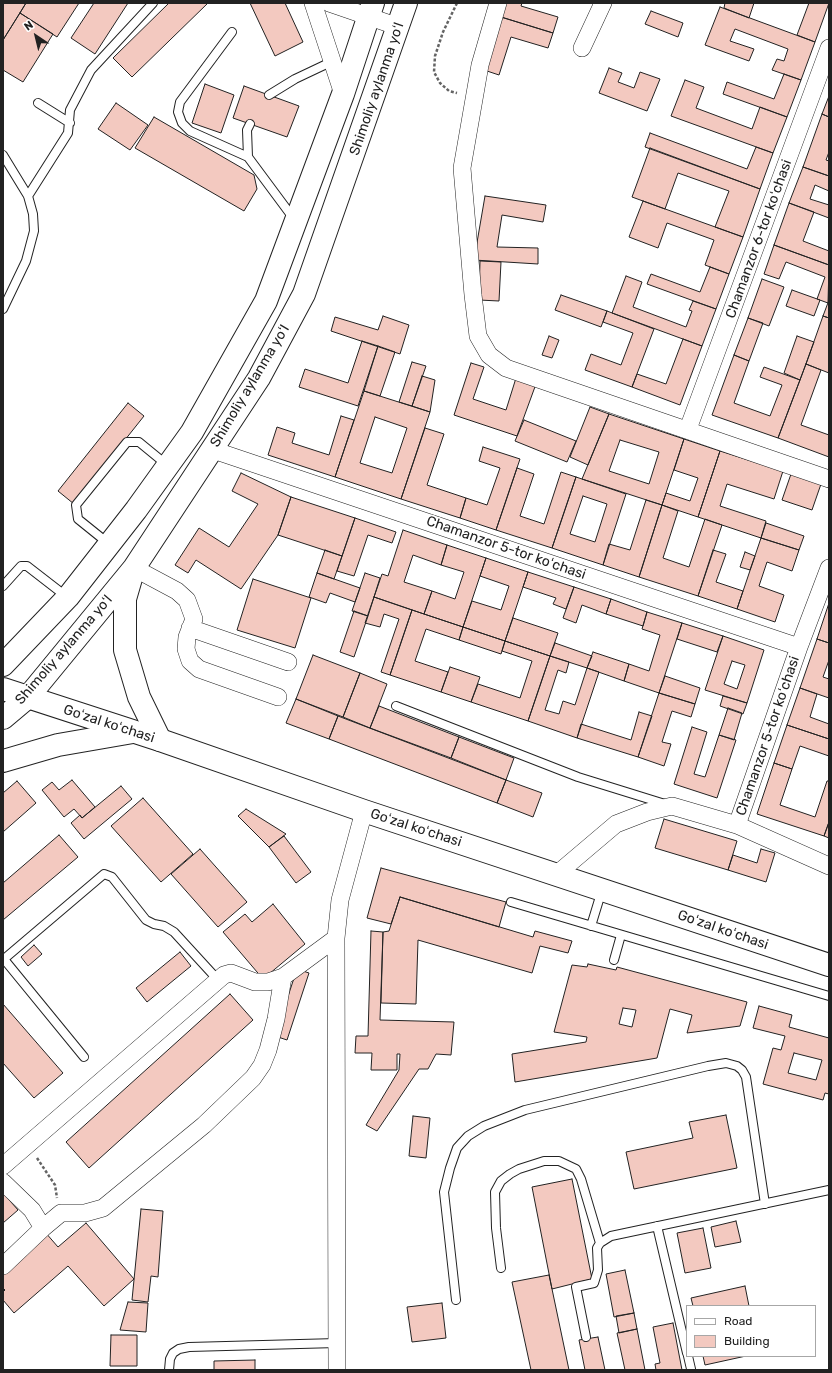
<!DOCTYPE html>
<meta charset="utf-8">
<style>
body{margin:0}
#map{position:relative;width:832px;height:1373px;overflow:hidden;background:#fff;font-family:Rubik,sans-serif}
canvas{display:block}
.frame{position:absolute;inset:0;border:4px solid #222;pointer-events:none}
.legend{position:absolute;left:686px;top:1305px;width:130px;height:52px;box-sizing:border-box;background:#fff;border:1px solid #a7a7a7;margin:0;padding:5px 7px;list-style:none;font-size:12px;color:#222}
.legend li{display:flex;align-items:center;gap:8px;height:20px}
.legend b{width:20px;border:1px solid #a7a7a7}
.north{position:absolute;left:16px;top:16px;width:40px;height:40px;-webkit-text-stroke:3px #fff;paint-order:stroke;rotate:325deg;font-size:11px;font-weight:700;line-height:16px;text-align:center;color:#222}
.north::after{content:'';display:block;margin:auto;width:14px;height:18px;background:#222;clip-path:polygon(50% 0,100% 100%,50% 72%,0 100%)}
</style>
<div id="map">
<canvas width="832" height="1373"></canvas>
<div class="frame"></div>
<ul class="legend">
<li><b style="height:5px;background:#fff"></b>Road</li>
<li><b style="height:11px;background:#f3c9c0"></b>Building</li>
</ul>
<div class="north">N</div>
</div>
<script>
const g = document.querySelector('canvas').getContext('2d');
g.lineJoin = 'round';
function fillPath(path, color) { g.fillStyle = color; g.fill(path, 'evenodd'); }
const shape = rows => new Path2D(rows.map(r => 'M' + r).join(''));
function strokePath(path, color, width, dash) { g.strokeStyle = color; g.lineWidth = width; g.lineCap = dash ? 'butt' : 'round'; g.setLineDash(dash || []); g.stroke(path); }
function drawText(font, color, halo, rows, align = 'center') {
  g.font = font + ' Rubik,sans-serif'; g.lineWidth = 3; g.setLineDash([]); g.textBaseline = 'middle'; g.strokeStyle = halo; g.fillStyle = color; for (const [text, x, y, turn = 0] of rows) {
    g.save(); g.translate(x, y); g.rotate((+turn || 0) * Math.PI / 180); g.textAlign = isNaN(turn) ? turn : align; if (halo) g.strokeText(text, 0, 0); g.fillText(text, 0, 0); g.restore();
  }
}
const building = shape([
 [3,3,26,3,3,40,3,3],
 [26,3,79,3,57,37,20,13,26,3],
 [94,3,128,3,95,54,71,38,94,3],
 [169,3,208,3,132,77,113,58,169,3],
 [250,3,285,3,303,42,275,56,250,3],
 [506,3,522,3,521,6,558,17,553,33,501,17,506,3],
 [725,3,754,3,749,18,724,8,725,3],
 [809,3,829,3,815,42,797,35,809,3],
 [720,7,815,42,801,80,772,70,777,59,784,61,788,49,735,29,730,41,754,49,749,61,705,45,720,7],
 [651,11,683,23,678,37,645,24,651,11],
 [20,13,53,34,23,82,3,70,3,40,20,13],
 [501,17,553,33,548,48,511,37,499,75,484,70,501,17],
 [609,68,622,73,618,82,634,88,640,72,660,79,647,111,599,93,609,68],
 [784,74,801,80,787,117,723,94,727,82,774,99,784,74],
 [685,80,704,87,696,108,752,129,760,107,787,117,773,153,671,116,685,80],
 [205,84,234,95,221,133,192,123,205,84],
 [244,86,299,106,287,137,233,118,244,86],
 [829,96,829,117,822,114,829,96],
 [116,103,148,125,130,150,98,129,116,103],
 [822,114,829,117,829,152,826,160,829,161,829,176,803,167,822,114],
 [154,117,254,175,257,189,244,211,135,148,154,117],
 [650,133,747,169,756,147,773,153,760,189,645,147,650,133],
 [650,148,760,189,743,237,715,227,729,191,678,173,665,209,632,197,650,148],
 [803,167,829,176,829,191,815,185,810,199,829,205,829,218,789,203,803,167],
 [485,196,546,205,543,222,502,215,497,247,538,248,538,264,474,260,485,196],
 [643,201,743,237,729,274,705,265,714,240,667,223,658,248,629,237,643,201],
 [789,203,814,212,803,241,829,251,829,265,774,245,789,203],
 [774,245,829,265,828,303,817,299,825,277,786,262,779,279,764,274,774,245],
 [480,261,501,262,499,301,479,300,480,261],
 [710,267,729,274,716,309,647,284,651,274,700,292,710,267],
 [626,276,642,282,633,307,686,327,692,311,689,310,693,301,716,309,702,346,612,313,626,276],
 [762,279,784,287,769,326,748,318,762,279],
 [792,290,820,300,814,316,786,306,792,290],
 [561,295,607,311,601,327,555,310,561,295],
 [829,300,829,318,823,316,829,300],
 [607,311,654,329,632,387,585,370,591,354,621,365,633,333,603,322,607,311],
 [383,316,409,325,400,354,331,331,335,317,378,330,383,316],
 [823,316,829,318,829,373,806,364,823,316],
 [748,318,763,323,749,361,734,355,748,318],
 [549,336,559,340,552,358,542,355,549,336],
 [797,336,814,342,800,380,784,373,797,336],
 [683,339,702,346,680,405,632,387,637,374,666,384,683,339],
 [362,341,378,346,358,406,299,387,305,369,348,383,362,341],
 [378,346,395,352,380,396,364,391,378,346],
 [734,355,749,361,734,403,770,416,782,385,760,377,764,367,800,380,778,438,712,415,734,355],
 [412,362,426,366,412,406,399,402,412,362],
 [471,363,484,367,473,399,506,410,516,378,536,384,517,436,454,415,471,363],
 [806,364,821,370,801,425,829,435,829,457,778,438,806,364],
 [422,376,435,380,430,412,412,406,422,376],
 [364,391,430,412,401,499,335,477,364,391],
 [375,417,407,428,392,473,360,463,375,417],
 [128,403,144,416,74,504,58,491,128,403],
 [590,407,609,414,588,465,570,457,590,407],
 [609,414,684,439,662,505,582,479,609,414],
 [620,440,659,452,649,484,609,471,620,440],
 [341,416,354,420,335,477,268,455,277,427,295,433,292,443,329,455,341,416],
 [524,420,576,441,567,462,515,441,524,420],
 [425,428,444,434,427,485,466,498,460,518,401,499,425,428],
 [684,439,720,451,698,517,662,505,666,493,690,501,698,478,674,470,684,439],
 [483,447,520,459,496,530,460,518,466,498,487,505,500,468,479,461,483,447],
 [720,451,783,471,774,499,727,484,720,506,766,521,761,538,698,517,720,451],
 [517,468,534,474,520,516,544,524,561,472,576,477,552,548,496,530,517,468],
 [241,473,291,497,278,535,241,589,196,560,188,573,175,565,199,528,229,547,258,504,232,491,241,473],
 [791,474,821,484,812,510,782,500,791,474],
 [576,477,626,494,603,565,552,548,576,477],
 [583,496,607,504,595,542,570,534,583,496],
 [291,497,355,518,342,556,278,535,291,497],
 [646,500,662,505,639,577,603,565,609,544,630,550,646,500],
 [662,505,678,511,663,558,689,567,705,519,722,525,698,596,639,577,662,505],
 [355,518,396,532,392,543,368,535,354,576,337,571,355,518],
 [766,523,804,536,799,550,761,538,766,523],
 [403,530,447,545,441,565,413,555,404,582,432,591,424,614,374,597,382,574,388,576,403,530],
 [761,538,799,550,792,571,767,562,759,586,784,595,775,622,737,609,761,538],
 [447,545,486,558,463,627,424,614,432,591,455,599,464,572,441,565,447,545],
 [325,550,342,556,334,579,317,573,325,550],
 [713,550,726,554,716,582,743,591,737,609,698,596,713,550],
 [745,552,755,556,750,570,740,567,745,552],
 [486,558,528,572,505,641,463,627,472,601,501,610,509,586,480,576,486,558],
 [528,572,574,587,566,609,553,604,556,598,523,587,528,572],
 [317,573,360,588,355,602,330,593,326,603,309,597,317,573],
 [365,573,380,578,368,616,352,611,365,573],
 [253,579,311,598,295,648,237,630,253,579],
 [574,587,611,599,606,614,582,605,576,623,563,618,574,587],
 [374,597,412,610,390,675,381,672,399,619,384,614,380,627,365,623,374,597],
 [611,599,647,612,643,626,606,614,611,599],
 [829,603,829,643,817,639,829,603],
 [412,610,463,627,459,640,426,629,415,661,448,672,441,692,390,675,412,610],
 [354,611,368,616,354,657,340,652,354,611],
 [647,612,682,623,659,693,624,681,629,664,649,671,660,635,642,629,647,612],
 [513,618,558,633,550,656,505,641,513,618],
 [682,623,723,636,717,652,677,639,682,623],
 [463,627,505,641,501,654,459,640,463,627],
 [723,636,764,650,747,703,705,690,723,636],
 [732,661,745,665,737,689,724,684,732,661],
 [817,639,829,643,829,660,823,677,829,679,829,698,800,688,817,639],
 [505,641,550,656,528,721,471,702,478,684,520,698,532,661,502,651,505,641],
 [555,643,592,656,587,668,550,656,555,643],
 [593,652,629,664,624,681,587,668,593,652],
 [313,655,360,673,343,717,296,699,313,655],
 [550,656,569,662,566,673,558,670,545,710,559,714,563,701,575,705,587,668,599,672,577,738,528,721,550,656],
 [450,667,480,677,471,702,441,692,450,667],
 [360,673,387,684,370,728,343,717,360,673],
 [665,676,700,688,695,704,659,693,665,676],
 [800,688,817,694,810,717,829,724,829,739,787,725,800,688],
 [659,693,695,704,691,717,672,711,662,742,671,744,664,766,638,757,659,693],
 [723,696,747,703,743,714,720,706,723,696],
 [296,699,338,716,329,739,286,723,296,699],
 [379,706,459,737,451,758,370,728,379,706],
 [728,708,742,713,734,740,719,735,728,708],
 [639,712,652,716,638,757,577,738,581,724,631,740,639,712],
 [338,716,506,780,497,803,329,739,338,716],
 [787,725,829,739,829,756,800,746,792,769,774,763,787,725],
 [692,727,707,732,694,774,705,777,719,735,736,740,717,798,674,784,692,727],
 [459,737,514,758,506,780,451,758,459,737],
 [774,763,792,769,780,805,815,817,827,781,829,781,829,822,824,836,757,814,774,763],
 [72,780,95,807,82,818,74,809,64,817,42,790,52,782,59,790,72,780],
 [506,780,542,793,533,817,497,803,506,780],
 [17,781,36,803,3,832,3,793,17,781],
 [121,786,132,799,84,839,71,823,80,815,82,818,121,786],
 [143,798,193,854,161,882,111,826,143,798],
 [246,809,286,834,269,847,238,816,246,809],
 [664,819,737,841,728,870,655,848,664,819],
 [829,822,829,838,824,836,829,822],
 [59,835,78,857,3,920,3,883,59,835],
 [284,836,311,872,296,883,269,847,284,836],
 [200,849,247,902,218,927,171,874,200,849],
 [761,849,775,853,766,882,728,870,733,855,757,863,761,849],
 [381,868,506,902,499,927,400,897,391,924,367,918,381,868],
 [400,897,533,937,535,931,572,941,568,953,540,946,532,973,418,940,416,1004,381,1003,383,932,389,931,400,897],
 [273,904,305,944,263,979,223,932,245,914,252,922,273,904],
 [371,931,383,932,380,1020,454,1022,451,1055,436,1054,428,1069,419,1069,377,1131,366,1125,399,1070,400,1054,397,1054,397,1070,371,1070,372,1053,355,1053,356,1036,368,1036,371,931],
 [34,945,42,954,28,966,21,957,34,945],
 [180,952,191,966,147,1002,136,988,180,952],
 [588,964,616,970,617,967,747,1002,740,1026,687,1033,692,1015,670,1009,657,1058,515,1082,512,1054,586,1042,587,1037,554,1032,572,965,587,967,588,964],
 [623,1008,636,1010,632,1027,619,1024,623,1008],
 [297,969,309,973,287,1040,275,1036,297,969],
 [230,994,253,1020,89,1168,66,1142,230,994],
 [3,1004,63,1073,34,1098,3,1063,3,1004],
 [759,1006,792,1015,789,1027,829,1038,829,1094,825,1093,823,1100,763,1084,773,1048,781,1050,785,1036,753,1028,759,1006],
 [794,1053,822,1060,816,1080,788,1073,794,1053],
 [726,1115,737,1168,634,1189,626,1152,693,1138,689,1122,726,1115],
 [413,1116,430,1118,426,1158,409,1156,413,1116],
 [572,1179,592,1279,552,1289,532,1187,572,1179],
 [3,1193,18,1210,3,1223,3,1193],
 [141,1209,163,1211,158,1277,151,1276,148,1302,132,1300,141,1209],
 [736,1221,741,1242,715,1247,711,1227,736,1221],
 [86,1223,134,1279,104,1306,68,1266,14,1313,3,1300,3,1292,5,1290,3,1288,3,1270,45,1232,58,1247,86,1223],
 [703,1228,711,1268,685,1273,677,1233,703,1228],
 [625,1270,634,1313,614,1317,606,1274,625,1270],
 [549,1275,552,1289,569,1370,531,1370,512,1282,549,1275],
 [745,1286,749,1306,693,1306,691,1298,745,1286],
 [128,1302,148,1303,146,1332,120,1330,128,1302],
 [442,1303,446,1338,412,1342,407,1307,442,1303],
 [634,1313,637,1329,619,1333,616,1316,634,1313],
 [673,1323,682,1370,656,1370,655,1364,660,1363,653,1327,673,1323],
 [637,1329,645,1370,625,1370,617,1333,637,1329],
 [111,1335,137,1335,137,1366,110,1366,111,1335],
 [598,1337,605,1370,585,1370,579,1340,598,1337],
 [703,1356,746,1356,705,1365,703,1356],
 [255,1360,255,1370,214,1370,214,1361,255,1360]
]);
fillPath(building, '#f3c9c0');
strokePath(building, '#222', 1);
const lane = shape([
 [232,32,180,102,178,112,182,123,190,131,248,157],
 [269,95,295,79,333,61],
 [38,103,70,123],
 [250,124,247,130,248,157,294,219],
 [3,155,28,196,33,214,34,231,26,261,3,309],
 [28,196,68,133,70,110,91,70,153,3],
 [109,544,78,519,76,505,127,442,139,442,167,465],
 [3,586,21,566,27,566,67,597],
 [396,706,578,777,665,804],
 [511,902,829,996],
 [591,926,602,890],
 [3,958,84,1057],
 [4,959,104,874,112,877,146,920,154,924,164,926,174,932,218,980],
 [614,960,621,935],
 [657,1226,687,1353],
 [501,1268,496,1228,495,1192,501,1181,510,1174,519,1169,544,1161,559,1161,576,1169,581,1179,600,1243],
 [456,1300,444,1192,450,1168,457,1148,468,1136,484,1126,525,1110,708,1066,726,1063,737,1066,742,1070,746,1077,765,1204],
 [586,1337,576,1287,594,1283,598,1270,597,1248,600,1243,611,1236,829,1190],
 [688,1356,691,1369],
 [169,1370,170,1359,173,1353,179,1349,189,1347,337,1343]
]);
const street = shape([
 [313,3,343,94],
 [329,3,399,27],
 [498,3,480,65,462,168,473,295,478,336,489,355,506,368,829,479],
 [582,48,603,3],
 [688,429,829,48],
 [213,450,799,647],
 [134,568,177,591,187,600,194,619,187,637,186,649,190,661,199,669,278,697],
 [190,628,288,662],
 [737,825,799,647,829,568],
 [557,874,616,824,647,812,672,806,737,825,829,866],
 [3,1166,224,975,231,973,255,982,268,982,283,977,336,938],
 [3,1182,32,1210,43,1228,3,1266],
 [43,1228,61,1213,85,1213,103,1208,204,1125,253,1078,262,1065,268,1050,276,1019,283,977],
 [337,1370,336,938,340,900,364,811]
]);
const secondary = shape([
 [3,689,160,740,364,811,829,965]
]);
const primary = shape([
 [132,575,125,599,125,650,139,697,160,740],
 [3,665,68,597,136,510,192,432,266,301,343,94,373,3],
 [3,718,28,697,134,568,259,378,304,294,406,3],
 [3,761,58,745,133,732]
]);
strokePath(lane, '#222', 10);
strokePath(street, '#222', 18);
strokePath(secondary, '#222', 24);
strokePath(primary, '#222', 24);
strokePath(shape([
 [457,3,443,32,435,56,434,72,440,83,449,91,457,93],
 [37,1158,55,1185,57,1198]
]), '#646464', 2.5, [3, 2]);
strokePath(lane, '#fff', 8);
strokePath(street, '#fff', 17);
strokePath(secondary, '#fff', 22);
strokePath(primary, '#fff', 22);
drawText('14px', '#222', '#fff', [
 ["Shimoliy aylanma yoʻl",377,89,-71],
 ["Chamanzor 6-tor koʻchasi",759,239,-70],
 ["Shimoliy aylanma yoʻl",250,386,-59],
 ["Chamanzor 5-tor koʻchasi",506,548,19],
 ["Shimoliy aylanma yoʻl",64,650,-49],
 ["Goʻzal koʻchasi",109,724,18],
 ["Chamanzor 5-tor koʻchasi",768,736,-71],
 ["Goʻzal koʻchasi",416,828,18],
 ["Goʻzal koʻchasi",723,930,19]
]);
</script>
